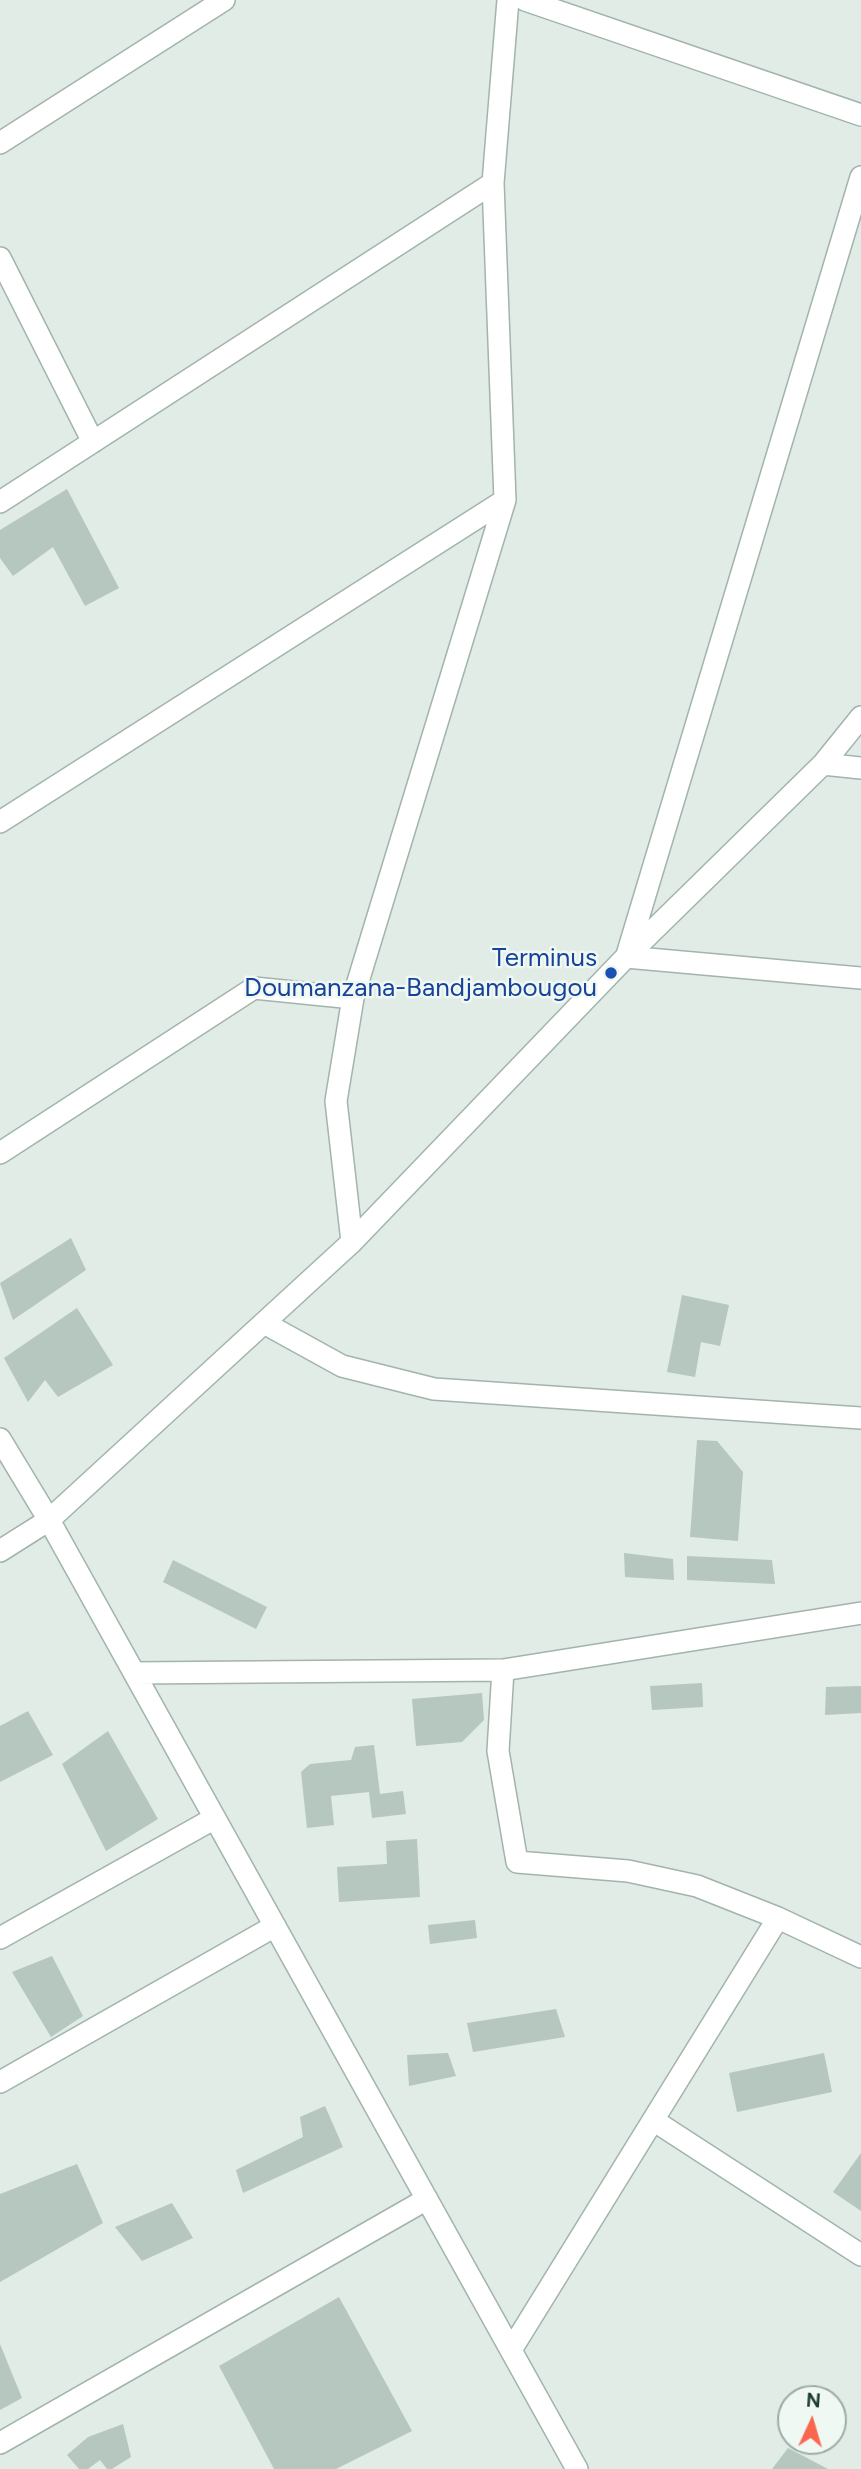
<!DOCTYPE html>
<style>
body{margin:0}
#map{position:relative;width:861px;height:2469px;overflow:hidden;background:#e0ece5;font-family:Figtree,sans-serif}
canvas{display:block}
.north{position:absolute;left:777px;top:2385px;width:70px;height:70px;box-sizing:border-box;background:#f0f8f3;border:2px solid #9cada6;border-radius:50%;rotate:4deg;font-size:19px;font-weight:700;line-height:28px;text-align:center;color:#1f3d32}
.north::after{content:'';display:block;margin:auto;width:24px;height:32px;background:#fa674f;clip-path:polygon(50% 0,100% 100%,50% 72%,0 100%)}
</style>
<div id="map">
<canvas width="861" height="2469"></canvas>
<div class="north">N</div>
</div>
<script>
const g = document.querySelector('canvas').getContext('2d');
g.lineJoin = 'round';
function fillPath(path, color) { g.fillStyle = color; g.fill(path, 'evenodd'); }
const shape = rows => new Path2D(rows.map(r => 'M' + r).join(''));
function strokePath(path, color, width, dash) { g.strokeStyle = color; g.lineWidth = width; g.lineCap = dash ? 'butt' : 'round'; g.setLineDash(dash || []); g.stroke(path); }
function drawText(font, color, halo, rows, align = 'center') {
  g.font = font + ' Figtree,sans-serif'; g.lineWidth = 5; g.setLineDash([]); g.textBaseline = 'middle'; g.strokeStyle = halo; g.fillStyle = color; for (const [text, x, y, turn = 0] of rows) {
    g.save(); g.translate(x, y); g.rotate((+turn || 0) * Math.PI / 180); g.textAlign = isNaN(turn) ? turn : align; if (halo) g.strokeText(text, 0, 0); g.fillText(text, 0, 0); g.restore();
  }
}
fillPath(shape([
 [67,489,119,588,85,606,53,547,13,576,0,558,0,530],
 [71,1238,86,1270,13,1320,0,1283],
 [682,1295,729,1305,720,1346,701,1342,695,1377,667,1372],
 [77,1308,113,1365,58,1397,45,1380,28,1402,4,1358],
 [697,1440,717,1441,743,1472,738,1541,690,1537],
 [624,1553,673,1559,674,1580,625,1577],
 [687,1556,772,1560,775,1584,687,1580],
 [173,1560,267,1607,256,1629,163,1582],
 [702,1683,703,1707,652,1710,650,1686],
 [861,1686,861,1713,825,1715,826,1687],
 [482,1693,484,1720,462,1742,416,1746,412,1699],
 [28,1711,53,1755,0,1782,0,1726],
 [108,1731,158,1819,106,1851,62,1764],
 [374,1745,380,1794,403,1791,406,1814,372,1818,369,1792,331,1796,334,1825,307,1828,301,1772,310,1764,351,1760,355,1747],
 [417,1839,420,1897,339,1902,337,1867,387,1864,386,1841],
 [475,1920,477,1938,430,1944,428,1925],
 [52,1956,83,2016,51,2037,12,1972],
 [556,2009,565,2037,473,2052,467,2023],
 [448,2053,456,2076,409,2086,407,2055],
 [824,2053,832,2092,737,2112,729,2073],
 [325,2106,343,2147,243,2193,236,2170,303,2137,300,2117],
 [861,2153,861,2211,833,2192],
 [77,2164,103,2223,0,2282,0,2194],
 [172,2203,193,2238,142,2261,115,2227],
 [339,2297,412,2431,336,2469,274,2469,219,2366],
 [0,2344,22,2398,0,2410],
 [123,2424,131,2457,112,2469,107,2469,100,2460,88,2469,79,2469,67,2455,88,2437],
 [788,2448,828,2469,772,2469]
]), '#b5c7be');
const street = shape([
 [525,0,861,115],
 [0,143,224,0],
 [0,258,93,442],
 [0,502,493,183],
 [823,764,861,768],
 [0,822,505,500],
 [627,955,861,177],
 [626,957,861,978],
 [0,1153,254,988,353,998],
 [352,1242,336,1101,353,998,505,500,493,183,508,0],
 [264,1323,342,1366,434,1389,861,1418],
 [0,1439,49,1520,577,2469],
 [0,1551,49,1520,352,1242,626,957,823,764,861,717],
 [503,1670,498,1751,517,1862,628,1871,697,1886,778,1918,861,1957],
 [134,1673,503,1670,861,1613],
 [0,1938,215,1818],
 [0,2082,275,1926],
 [653,2120,861,2255],
 [511,2350,778,1918],
 [0,2443,427,2199]
]);
strokePath(street, '#a2b4ac', 24);
strokePath(street, '#fff', 21);
for (const [x, y, r, color] of [
 [611,973,7,"#1a4fb4"]
]) { const dot = new Path2D(); dot.arc(x, y, r, 0, 2 * Math.PI); g.fillStyle = color; g.fill(dot); strokePath(dot, '#f0f8f3', 2.5); }
drawText('26px', '#164399', '#f0f8f3', [
 ["Terminus",597,958],
 ["Doumanzana-Bandjambougou",597,988]
], 'right');
</script>
